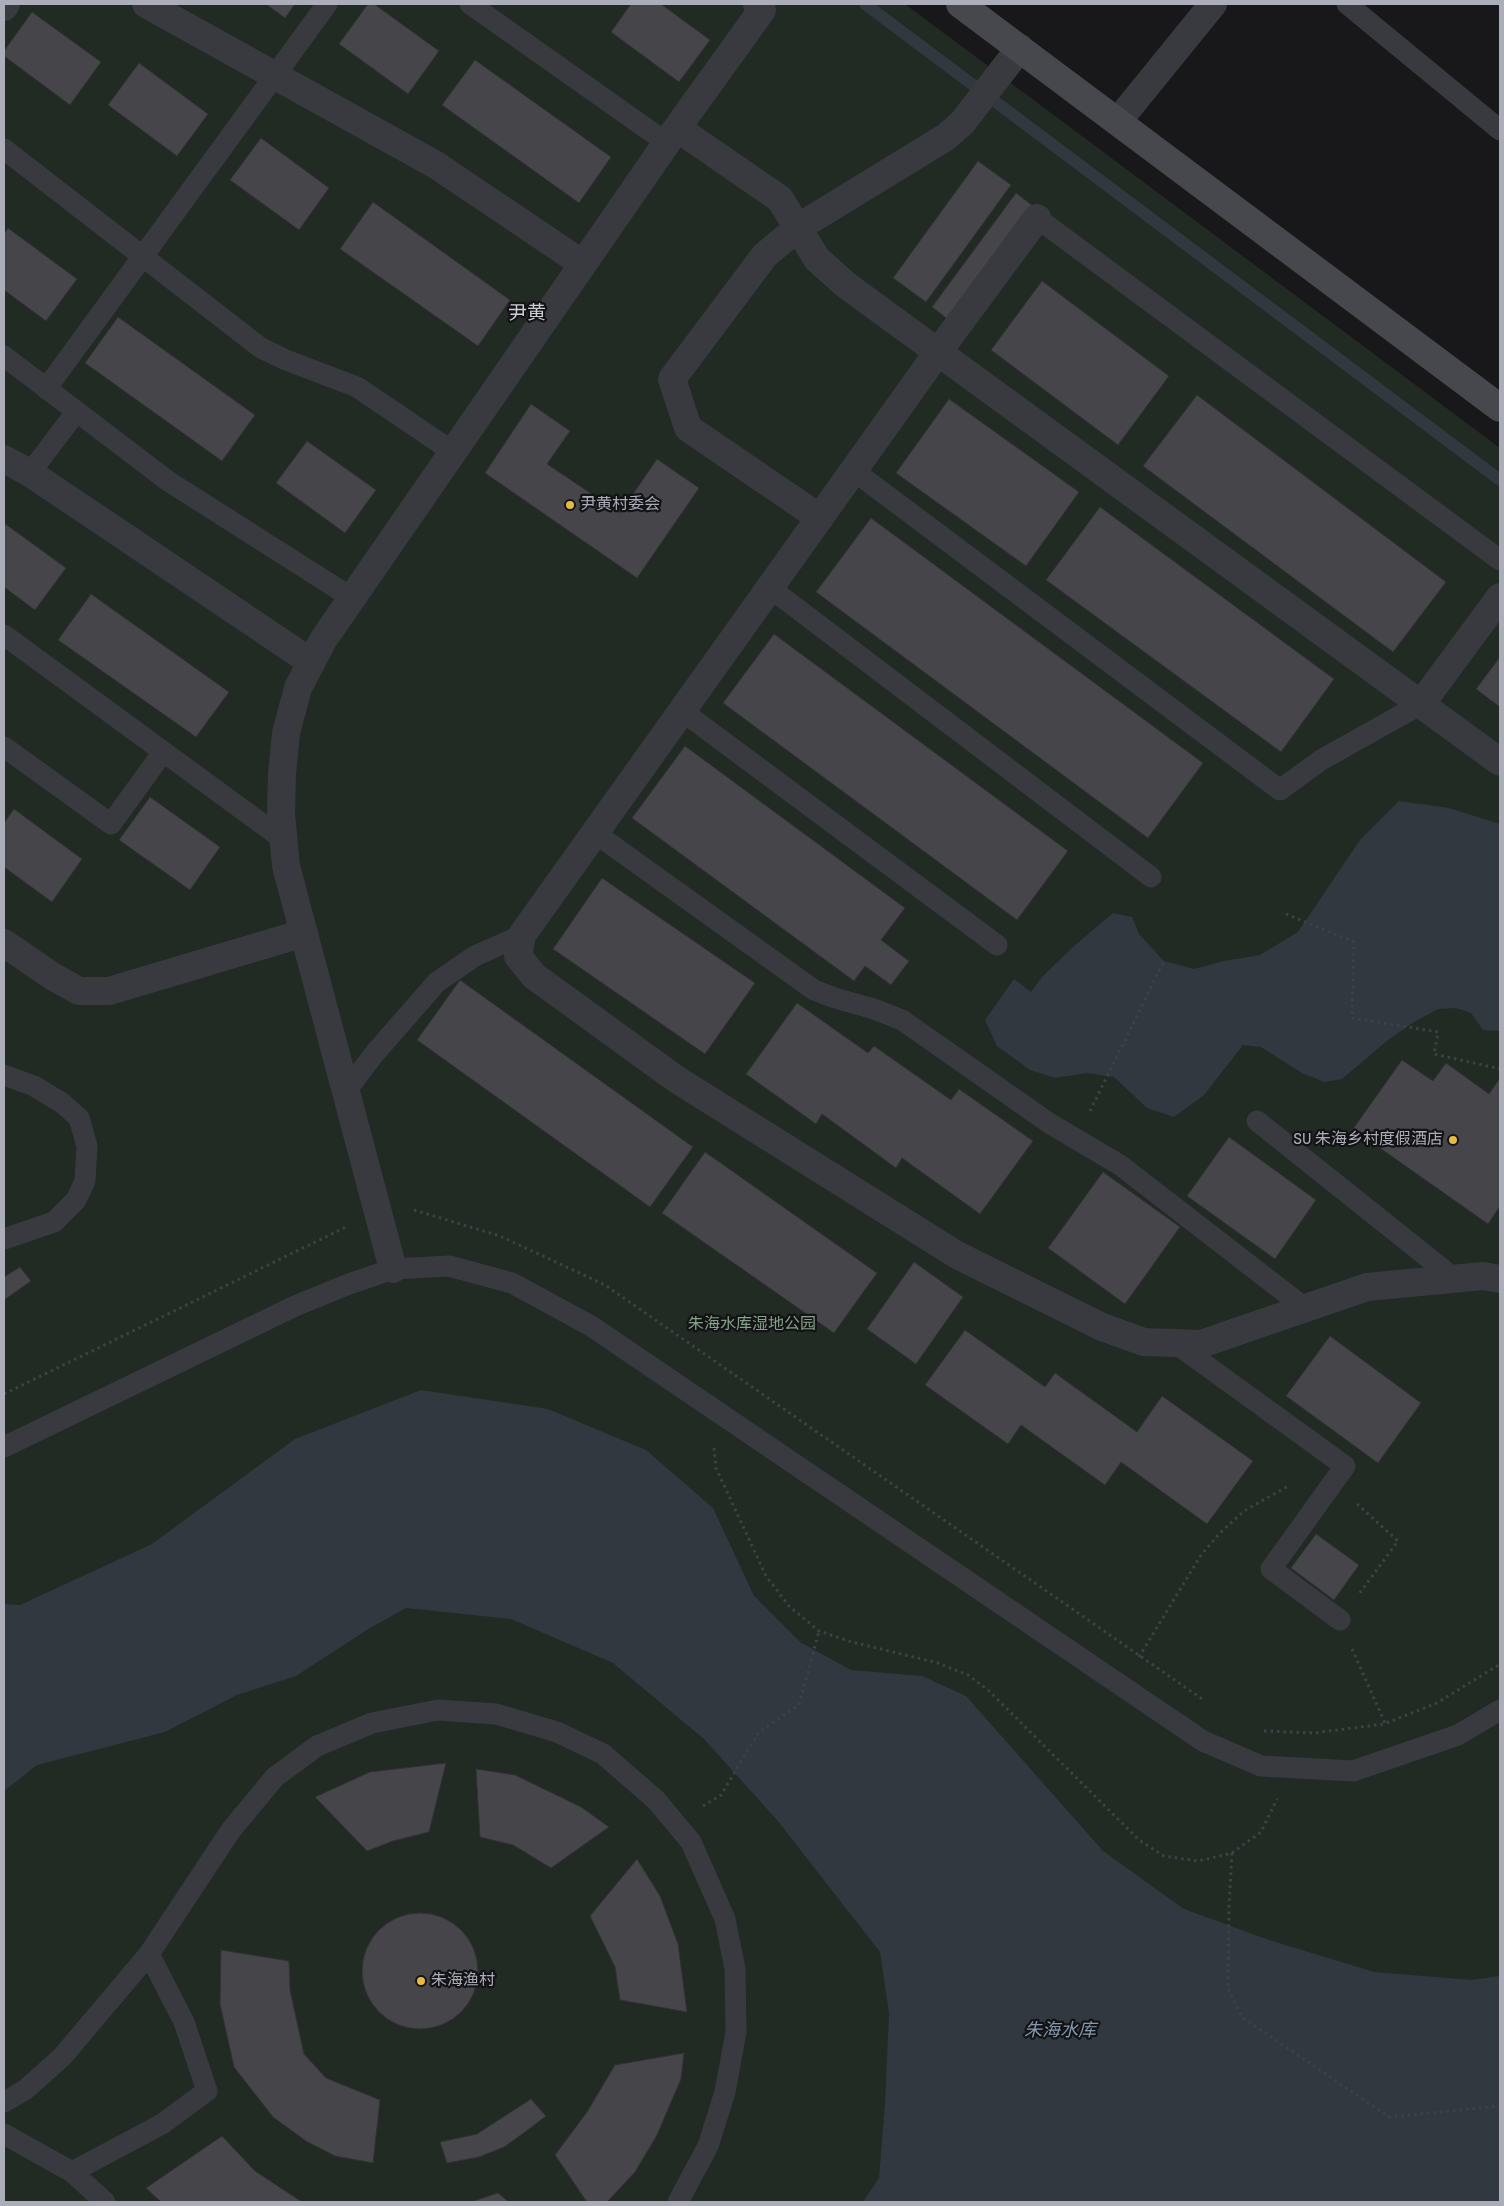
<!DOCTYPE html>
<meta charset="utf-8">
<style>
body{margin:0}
#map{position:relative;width:1504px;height:2206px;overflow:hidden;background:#18181a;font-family:"Archivo Narrow",sans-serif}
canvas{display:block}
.frame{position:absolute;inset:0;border:5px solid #abaeb9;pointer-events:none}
</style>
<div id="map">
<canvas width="1504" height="2206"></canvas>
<div class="frame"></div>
</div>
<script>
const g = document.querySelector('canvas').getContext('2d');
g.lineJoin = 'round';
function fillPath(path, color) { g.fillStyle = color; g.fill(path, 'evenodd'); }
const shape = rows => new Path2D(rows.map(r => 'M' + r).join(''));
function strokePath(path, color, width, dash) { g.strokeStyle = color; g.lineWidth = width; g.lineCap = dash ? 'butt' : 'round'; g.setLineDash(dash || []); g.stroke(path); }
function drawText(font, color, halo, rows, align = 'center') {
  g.font = font + ' "Archivo Narrow","Noto Sans SC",sans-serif'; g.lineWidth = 4.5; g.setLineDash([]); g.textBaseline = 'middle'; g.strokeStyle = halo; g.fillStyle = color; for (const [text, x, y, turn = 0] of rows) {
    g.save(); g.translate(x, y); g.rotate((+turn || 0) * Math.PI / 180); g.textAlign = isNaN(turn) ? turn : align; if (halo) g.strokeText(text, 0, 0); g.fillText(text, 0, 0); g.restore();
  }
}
fillPath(shape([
 [4,4,905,4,1500,448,1500,2202,4,2202]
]), '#222a24');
fillPath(shape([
 [1399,801,1449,808,1500,824,1500,1031,1483,1030,1471,1013,1456,1008,1438,1009,1414,1022,1388,1040,1342,1079,1324,1082,1302,1073,1261,1047,1243,1045,1204,1095,1174,1117,1147,1108,1114,1077,1087,1073,1055,1078,1030,1070,997,1046,985,1020,1014,979,1031,992,1042,977,1073,947,1113,913,1132,917,1139,934,1164,961,1194,969,1224,961,1260,955,1298,932,1360,840],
 [421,1390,548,1409,646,1450,713,1508,754,1596,800,1642,851,1670,922,1676,966,1696,1103,1851,1184,1909,1269,1940,1374,1972,1472,1980,1500,1976,1500,2202,863,2202,879,2178,885,2104,889,2013,880,1952,777,1820,704,1739,613,1663,511,1619,406,1608,370,1628,296,1676,237,1695,165,1732,37,1765,4,1791,4,1604,20,1605,152,1544,295,1439]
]), '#31383f');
strokePath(shape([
 [865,4,1500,480]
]), '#31383f', 12);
const building = shape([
 [266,4,295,4,285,18,266,4],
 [368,4,374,4,439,51,408,94,339,44,368,4],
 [631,4,661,4,710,40,679,82,611,32,631,4],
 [32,12,101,62,70,105,4,56,4,51,32,12],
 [475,60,611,157,579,203,442,105,475,60],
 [139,63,208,114,177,156,108,105,139,63],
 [261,138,329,188,299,230,230,180,261,138],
 [978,161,1011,185,926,302,893,278,978,161],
 [1016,193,1033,206,949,320,932,307,1016,193],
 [373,202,510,300,478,346,340,249,373,202],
 [8,228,77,279,46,321,4,290,4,234,8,228],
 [1042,281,1169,376,1118,445,991,350,1042,281],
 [118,317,255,415,222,461,85,363,118,317],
 [1197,395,1446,582,1393,652,1143,466,1197,395],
 [949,399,1079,492,1026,566,896,473,949,399],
 [531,404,570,431,547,464,620,513,657,459,699,488,637,578,485,473,531,404],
 [307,441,376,490,345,533,276,483,307,441],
 [1100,507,1334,679,1281,752,1046,580,1100,507],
 [871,518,1203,763,1148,838,816,592,871,518],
 [4,523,66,568,35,610,4,587,4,523],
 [91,594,229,692,196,737,58,640,91,594],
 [774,634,1068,851,1017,920,723,703,774,634],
 [1500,657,1500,707,1476,689,1500,657],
 [685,746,905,908,881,940,909,961,891,985,865,966,854,981,632,818,685,746],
 [150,797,220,847,190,890,119,840,150,797],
 [14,809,82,859,52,902,4,867,4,823,14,809],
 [602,878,755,983,705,1054,553,949,602,878],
 [460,980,693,1147,650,1207,417,1040,460,980],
 [797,1003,868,1053,874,1046,951,1100,959,1089,1033,1141,980,1214,902,1158,896,1168,822,1114,816,1124,746,1074,797,1003],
 [1402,1060,1433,1081,1446,1063,1489,1094,1500,1078,1500,1206,1488,1224,1353,1129,1402,1060],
 [1229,1137,1316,1200,1275,1259,1187,1196,1229,1137],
 [705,1152,877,1273,834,1333,662,1213,705,1152],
 [1103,1172,1180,1227,1125,1304,1048,1248,1103,1172],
 [914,1262,963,1297,916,1364,867,1329,914,1262],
 [20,1267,31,1281,4,1300,4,1277,20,1267],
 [965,1330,1045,1387,1055,1373,1137,1432,1162,1396,1253,1461,1207,1524,1121,1462,1105,1485,1021,1425,1008,1444,925,1385,965,1330],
 [1330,1336,1421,1403,1378,1463,1286,1396,1330,1336],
 [1316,1534,1359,1565,1334,1600,1291,1568,1316,1534],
 [446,1763,429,1832,393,1841,367,1851,315,1797,370,1772,446,1763],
 [476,1769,515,1775,581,1807,609,1827,551,1868,513,1845,480,1837,476,1769],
 [637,1859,660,1896,678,1944,687,2012,620,2000,615,1967,590,1916,637,1859],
 '362 1971a58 58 0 1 1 116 0a58 58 0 1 1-116 0Z',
 [221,1950,289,1961,290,1990,304,2054,326,2078,380,2100,373,2163,335,2156,306,2141,273,2117,234,2067,220,2004,221,1950],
 [684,2053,681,2079,657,2135,635,2172,607,2202,587,2202,555,2155,587,2112,615,2065,684,2053],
 [531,2099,546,2116,525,2132,504,2147,479,2157,447,2163,440,2142,477,2134,531,2099],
 [222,2136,255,2171,302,2202,161,2202,146,2188,222,2136],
 [498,2193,509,2202,471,2202,498,2193]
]);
fillPath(building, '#45454a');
strokePath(building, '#323236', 1);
strokePath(shape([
 [1286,914,1354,942,1352,1018,1438,1032,1434,1054,1500,1069],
 [1090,1111,1164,961],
 [414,1210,500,1236,605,1285,1205,1701],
 [4,1394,346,1227],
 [714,1448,716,1468,766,1576,789,1606,819,1631,852,1642,938,1663,968,1675,988,1690,1139,1840,1164,1856,1198,1861,1232,1853,1261,1832,1277,1799],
 [1357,1504,1398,1541,1359,1594],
 [1352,1649,1385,1723],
 [1139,1657,1201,1555,1220,1533,1244,1511,1290,1485],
 [1264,1731,1314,1733,1384,1724,1437,1703,1500,1664],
 [703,1806,721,1795,759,1732,799,1705,819,1631],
 [1232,1853,1229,1906,1228,1989,1242,2017,1389,2117,1500,2106]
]), '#3f4146', 3, [2.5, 4]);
strokePath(shape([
 [470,4,667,143],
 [1347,4,1500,130],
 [4,149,261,348,286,360,357,387,453,452],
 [1037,218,1500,560],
 [4,356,168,481,352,598],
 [46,389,327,4],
 [854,471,1280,790,1321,760,1421,704],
 [30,473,76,412],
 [770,588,1151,877],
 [4,635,284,840],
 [682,711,997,945],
 [4,747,111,824,163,752],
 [595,833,814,990,835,998,874,1009,902,1020,1049,1123,1120,1165,1305,1308],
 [4,1075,34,1086,62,1103,79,1118,87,1146,85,1181,76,1200,54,1222,4,1239],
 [346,1091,375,1053,437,982,475,956,522,935],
 [1257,1121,1455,1279],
 [1175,1343,1345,1466,1271,1569,1340,1620],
 [4,1447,295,1306,349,1284,393,1269,449,1266,512,1283,591,1326,1203,1741,1261,1766,1353,1771,1458,1735,1500,1710],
 [4,2102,25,2090,62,2057,149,1954,231,1830,275,1777,317,1746,372,1723,438,1710,496,1714,557,1732,603,1754,656,1800,691,1842,725,1919,735,1969,736,2032,725,2092,708,2146,678,2202],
 [4,2134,72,2172,105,2202],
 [72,2172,162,2124,207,2091,184,2022,149,1954]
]), '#393a3f', 21);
strokePath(shape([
 [146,4,436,165,583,264],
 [4,7,6,4],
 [1118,121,1213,4],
 [677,128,780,199,817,259,846,285,1500,762],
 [1037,218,938,352,522,935,518,956,534,976,676,1079,957,1255,1102,1327,1144,1342,1201,1344,1367,1287,1483,1276,1500,1279],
 [4,459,30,473,311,662],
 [820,518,688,428,672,379,765,255,799,227,946,137,962,123,1020,48],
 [1421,704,1500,597],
 [4,943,52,976,79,991,109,991,304,933],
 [393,1269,286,866,281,814,282,774,286,733,298,688,323,640,677,128,762,10,757,4]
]), '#393a3f', 28);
strokePath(shape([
 [960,4,1500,408]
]), '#47484e', 28);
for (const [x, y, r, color] of [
 [570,505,5,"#e7bb42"],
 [1453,1140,5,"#e7bb42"],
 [421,1981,5,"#e7bb42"]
]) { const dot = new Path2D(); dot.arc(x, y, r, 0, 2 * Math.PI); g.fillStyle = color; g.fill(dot); strokePath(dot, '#131315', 2); }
drawText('16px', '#abaeb9', '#131315', [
 ["尹黄村委会",580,505],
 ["SU 朱海乡村度假酒店",1443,1140,"right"],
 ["朱海渔村",431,1981]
], 'left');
drawText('16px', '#83a287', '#131315', [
 ["朱海水库湿地公园",752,1325]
]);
drawText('italic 18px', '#8499b1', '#131315', [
 ["朱海水库",1060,2031]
]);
drawText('19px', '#ccced5', '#131315', [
 ["尹黄",527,314]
]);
</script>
